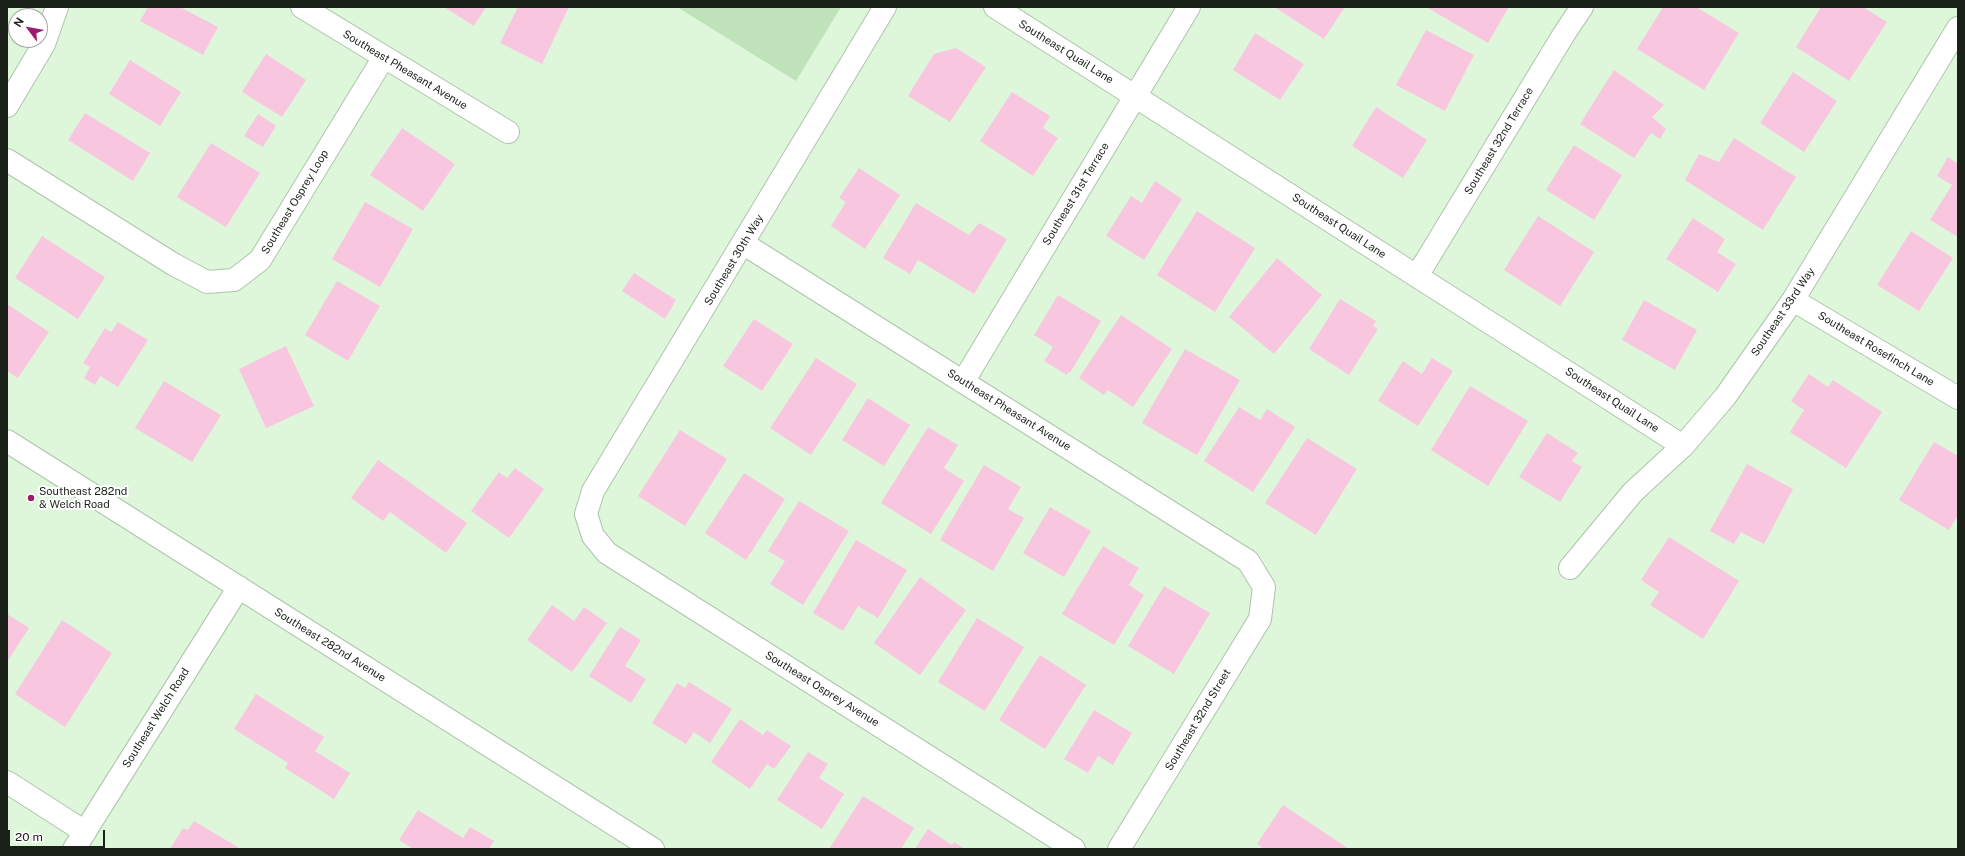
<!DOCTYPE html>
<style>
body{margin:0}
#map{position:relative;width:1965px;height:856px;overflow:hidden;background:#def7db;font-family:"Public Sans",sans-serif}
canvas{display:block}
.frame{position:absolute;inset:0;border:8px solid #192118;pointer-events:none}
.north{position:absolute;left:8px;top:8px;width:40px;height:40px;box-sizing:border-box;background:#fff;border:1px solid #a3a6a3;border-radius:50%;rotate:302deg;font-size:11px;font-weight:700;line-height:16px;text-align:center;color:#192118}
.north::after{content:'';display:block;margin:auto;width:14px;height:18px;background:#9c1b6f;clip-path:polygon(50% 0,100% 100%,50% 72%,0 100%)}
.scale{position:absolute;left:8px;top:830px;width:97px;height:18px;box-sizing:border-box;border:2px solid #192118;border-top:0;padding-left:5px;font-size:12px;line-height:14px;white-space:nowrap;color:#192118;-webkit-text-stroke:3px #fff;paint-order:stroke}
</style>
<div id="map">
<canvas width="1965" height="856"></canvas>
<div class="frame"></div>
<div class="north">N</div>
<div class="scale">20 m</div>
</div>
<script>
const g = document.querySelector('canvas').getContext('2d');
g.lineJoin = 'round';
function fillPath(path, color) { g.fillStyle = color; g.fill(path, 'evenodd'); }
const shape = rows => new Path2D(rows.map(r => 'M' + r).join(''));
function strokePath(path, color, width, dash) { g.strokeStyle = color; g.lineWidth = width; g.lineCap = dash ? 'butt' : 'round'; g.setLineDash(dash || []); g.stroke(path); }
function drawText(font, color, halo, rows, align = 'center') {
  g.font = font + ' "Public Sans",sans-serif'; g.lineWidth = 4; g.setLineDash([]); g.textBaseline = 'middle'; g.strokeStyle = halo; g.fillStyle = color; for (const [text, x, y, turn = 0] of rows) {
    g.save(); g.translate(x, y); g.rotate((+turn || 0) * Math.PI / 180); g.textAlign = isNaN(turn) ? turn : align; if (halo) g.strokeText(text, 0, 0); g.fillText(text, 0, 0); g.restore();
  }
}
fillPath(shape([
 [677,7,841,7,796,81]
]), '#bfe2bb');
fillPath(shape([
 [148,7,180,7,218,27,203,55,140,21],
 [444,7,486,7,474,26],
 [518,7,569,7,542,64,500,43],
 [1274,7,1345,7,1324,39],
 [1426,7,1509,7,1488,43],
 [1663,7,1696,7,1739,33,1704,90,1637,49],
 [1821,7,1863,7,1887,22,1849,81,1796,47],
 [1426,30,1474,55,1445,111,1396,85],
 [1255,33,1304,64,1280,100,1233,70],
 [956,48,986,67,950,122,908,96,934,54],
 [266,54,306,80,282,117,242,92],
 [130,60,181,92,160,126,109,94],
 [1614,70,1664,105,1652,117,1666,129,1660,139,1651,133,1634,158,1580,124],
 [1793,72,1837,101,1804,152,1760,123],
 [1012,92,1050,116,1043,128,1058,138,1033,176,980,141],
 [1376,107,1427,140,1403,178,1352,146],
 [85,113,150,153,133,181,68,140],
 [258,114,276,126,263,147,244,136],
 [402,128,455,164,423,211,370,175],
 [1734,138,1796,177,1763,230,1685,180,1699,154,1719,162],
 [211,143,260,173,226,227,177,197],
 [1574,145,1622,175,1594,220,1546,190],
 [1948,157,1958,164,1958,237,1930,220,1952,185,1937,176],
 [859,168,900,195,865,249,831,226,846,202,839,198],
 [1155,181,1182,199,1144,260,1106,236,1131,196,1142,203],
 [365,202,413,229,380,287,332,259],
 [916,203,969,235,979,223,1007,239,974,294,918,260,910,274,883,258],
 [1197,211,1255,248,1215,312,1157,275],
 [1538,216,1594,252,1560,306,1504,270],
 [1693,218,1725,239,1717,252,1736,264,1718,292,1666,259],
 [1911,231,1953,258,1919,311,1877,285],
 [42,236,105,277,78,319,15,278],
 [1277,258,1322,295,1274,354,1229,317],
 [634,273,676,300,665,319,622,291],
 [337,281,380,306,348,361,305,335],
 [1058,295,1101,321,1070,373,1068,372,1067,375,1044,361,1053,347,1034,335],
 [1340,299,1376,321,1373,326,1378,329,1349,375,1309,349],
 [1644,300,1697,330,1675,370,1622,340],
 [7,304,49,332,18,378,7,371],
 [1121,315,1172,349,1133,407,1108,390,1104,395,1079,378],
 [754,319,793,344,762,391,723,366],
 [118,322,148,340,118,387,100,376,95,385,84,378,90,367,83,363,105,328,111,332],
 [286,346,314,406,266,428,239,369],
 [1185,349,1240,380,1197,455,1142,423],
 [816,358,857,384,811,455,770,428],
 [1432,358,1453,371,1418,426,1378,401,1403,361,1422,374],
 [1809,374,1828,387,1833,380,1882,412,1846,468,1790,432,1804,410,1791,401],
 [164,381,221,415,192,462,135,428],
 [1470,386,1528,421,1488,486,1431,450],
 [868,398,910,425,884,466,842,440],
 [1239,407,1260,420,1267,409,1295,427,1253,492,1204,461],
 [928,427,958,445,944,468,964,481,931,534,881,503],
 [680,430,727,459,685,526,638,496],
 [1547,433,1578,453,1572,461,1582,467,1560,502,1519,477],
 [1307,438,1357,469,1316,535,1265,503],
 [1934,442,1958,456,1958,515,1949,530,1899,500],
 [378,460,467,523,446,553,390,512,383,521,351,498],
 [1747,464,1793,489,1764,544,1741,532,1734,544,1710,531],
 [984,465,1021,487,1008,509,1024,518,993,571,940,540],
 [515,468,544,489,509,538,471,511,499,472,507,478],
 [744,473,785,499,746,560,705,533],
 [799,501,849,531,803,605,770,584,785,561,768,551],
 [1050,507,1091,531,1064,577,1023,553],
 [1669,537,1739,581,1703,639,1650,605,1659,592,1641,580],
 [856,540,907,570,878,618,858,606,843,631,813,613],
 [1103,546,1139,568,1129,585,1144,595,1114,645,1062,614],
 [920,577,966,610,920,675,874,643],
 [1164,586,1210,613,1174,674,1128,646],
 [552,605,574,621,584,607,607,623,572,672,527,640],
 [7,614,29,628,7,662],
 [977,618,1024,647,985,711,938,682],
 [62,620,112,653,65,727,15,694],
 [620,627,641,640,625,666,646,679,631,703,589,676],
 [1040,655,1086,685,1045,749,999,720],
 [689,682,732,709,710,743,694,732,686,744,652,723,677,683,685,688],
 [256,694,324,737,315,751,350,773,334,799,285,768,288,763,234,729],
 [1094,710,1132,733,1113,765,1098,756,1088,773,1064,759],
 [740,719,763,735,767,730,791,746,774,769,767,764,750,789,711,762],
 [808,752,828,764,819,778,844,794,822,829,777,800],
 [863,796,914,828,901,849,829,849],
 [1283,805,1349,849,1264,849,1257,844],
 [418,810,463,838,470,827,494,841,489,849,413,849,399,840],
 [194,821,241,849,170,849,183,828,188,830],
 [928,829,952,845,954,842,965,849,915,849]
]), '#f9c6e0');
const street = shape([
 [302,7,508,132],
 [885,7,593,491,586,514,593,536,607,553,1074,849],
 [995,7,1683,446],
 [7,106,44,44,57,7],
 [7,160,173,264,207,282,234,280,260,260,384,57],
 [744,244,1248,561,1264,587,1260,619,1119,849],
 [1417,276,1564,34,1582,7],
 [1793,300,1958,398],
 [963,382,1189,7],
 [1570,568,1633,492,1683,446,1725,397,1793,300,1958,28],
 [7,782,85,832]
]);
const secondary = shape([
 [7,441,653,849],
 [74,849,239,587]
]);
strokePath(street, '#adc5ab', 24);
strokePath(secondary, '#adc5ab', 24);
strokePath(street, '#fff', 22);
strokePath(secondary, '#fff', 22);
for (const [x, y, r, color] of [
 [31,498,4,"#9c1b6f"]
]) { const dot = new Path2D(); dot.arc(x, y, r, 0, 2 * Math.PI); g.fillStyle = color; g.fill(dot); strokePath(dot, '#fff', 1.5); }
drawText('11px', '#192118', '#fff', [
 ["Southeast Quail Lane",1066,52,32],
 ["Southeast Pheasant Avenue",405,70,31],
 ["Southeast 32nd Terrace",1499,141,-59],
 ["Southeast 31st Terrace",1076,194,-59],
 ["Southeast Osprey Loop",295,202,-59],
 ["Southeast Quail Lane",1339,226,33],
 ["Southeast 30th Way",734,260,-59],
 ["Southeast 33rd Way",1783,312,-56],
 ["Southeast Rosefinch Lane",1876,349,31],
 ["Southeast Quail Lane",1612,400,33],
 ["Southeast Pheasant Avenue",1009,410,32],
 ["Southeast 282nd Avenue",330,645,32],
 ["Southeast Osprey Avenue",822,689,32],
 ["Southeast Welch Road",156,718,-58],
 ["Southeast 32nd Street",1198,720,-59]
]);
drawText('11px', '#192118', '#fff', [
 ["Southeast 282nd",39,492],
 ["& Welch Road",39,505]
], 'left');
</script>
